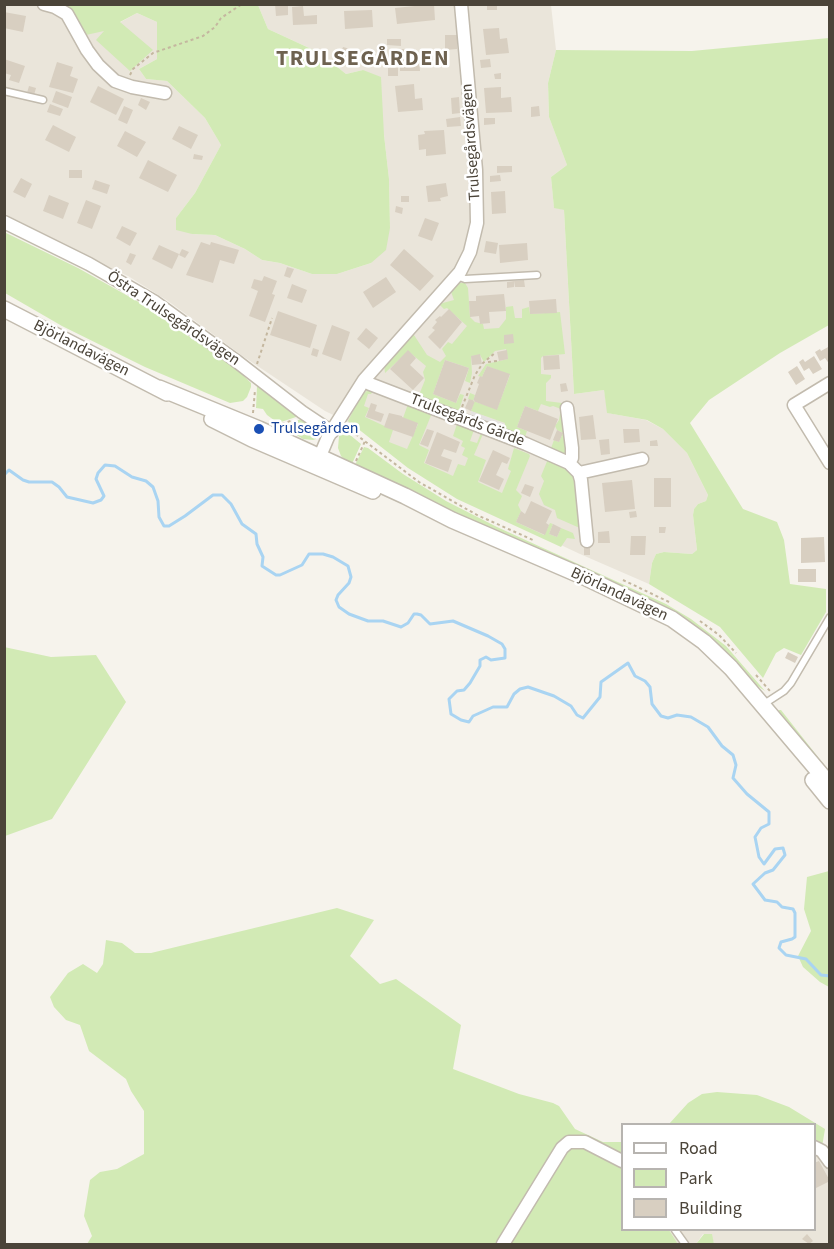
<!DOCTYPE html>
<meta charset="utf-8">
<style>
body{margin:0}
#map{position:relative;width:834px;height:1249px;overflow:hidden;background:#f6f3ec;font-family:"Source Sans 3",sans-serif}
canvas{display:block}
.frame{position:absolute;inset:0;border:6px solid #4b4439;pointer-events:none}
.legend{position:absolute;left:621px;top:1123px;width:195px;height:108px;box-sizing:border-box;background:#fff;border:2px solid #b7b4b0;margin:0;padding:8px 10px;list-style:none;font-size:18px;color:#4b4439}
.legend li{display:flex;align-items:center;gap:12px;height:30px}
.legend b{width:30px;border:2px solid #b7b4b0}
</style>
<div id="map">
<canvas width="834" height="1249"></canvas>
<div class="frame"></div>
<ul class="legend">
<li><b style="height:8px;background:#fff"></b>Road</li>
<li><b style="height:16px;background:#d2eab5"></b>Park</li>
<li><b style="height:16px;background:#d8cfc1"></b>Building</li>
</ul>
</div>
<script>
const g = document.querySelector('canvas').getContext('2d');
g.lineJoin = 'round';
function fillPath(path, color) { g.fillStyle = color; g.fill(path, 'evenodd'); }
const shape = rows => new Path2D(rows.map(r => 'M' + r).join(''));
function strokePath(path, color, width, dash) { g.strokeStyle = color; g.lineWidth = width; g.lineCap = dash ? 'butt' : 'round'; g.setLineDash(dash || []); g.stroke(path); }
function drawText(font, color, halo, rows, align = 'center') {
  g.font = font + ' "Source Sans 3",sans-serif'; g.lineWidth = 5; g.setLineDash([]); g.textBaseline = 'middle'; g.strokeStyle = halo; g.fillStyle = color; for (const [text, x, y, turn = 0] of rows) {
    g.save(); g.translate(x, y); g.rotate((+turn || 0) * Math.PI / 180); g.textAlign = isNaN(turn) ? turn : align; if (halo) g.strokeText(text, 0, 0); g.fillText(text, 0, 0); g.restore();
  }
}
fillPath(shape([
 [4,5,66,5,75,17,119,23,137,13,157,22,157,59,139,69,146,79,167,81,205,118,221,145,195,193,176,218,192,234,215,235,245,249,262,260,280,263,312,274,337,274,371,263,390,228,389,179,384,135,363,70,346,74,320,53,268,29,258,5,551,5,556,50,548,83,549,117,567,165,551,177,554,207,564,210,574,394,604,390,608,413,646,420,663,429,687,453,708,495,706,501,698,504,694,509,693,515,697,550,692,554,664,552,656,554,652,563,649,584,580,554,465,500,354,425,325,411,244,357,168,301,128,276,27,229,5,214],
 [815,1144,829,1156,829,1244,714,1244,711,1234,703,1234,696,1244,678,1244,669,1230,814,1230]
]), '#eae5da');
fillPath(shape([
 [66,5,258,5,268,29,320,53,346,74,363,70,381,77,384,135,389,179,390,228,386,250,371,263,337,274,312,274,280,263,262,260,245,249,215,235,192,234,176,230,176,218,195,193,221,145,205,118,167,81,146,79,139,69,157,59,157,22,137,13,120,22,153,50,130,71,96,40,104,31,86,35],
 [829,38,829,325,780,353,709,400,690,423,743,509,777,522,784,540,790,584,826,589,826,612,801,655,784,648,776,653,763,678,720,627,649,584,652,563,656,554,664,552,692,554,697,550,693,515,694,509,698,504,706,501,708,495,687,453,663,429,647,420,607,413,604,390,574,394,564,210,554,208,551,177,567,165,549,117,548,83,556,50,692,51],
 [4,232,78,268,137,301,196,341,238,370,251,383,251,387,247,397,243,401,230,403,145,367,62,326,5,293],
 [459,283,465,283,468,288,470,317,475,322,483,324,484,329,499,328,506,319,506,307,513,306,515,318,522,318,522,309,529,307,530,314,560,312,565,354,543,356,541,358,541,374,551,375,551,378,546,383,546,401,562,403,568,446,566,454,562,455,550,451,554,440,559,442,563,433,557,430,555,426,559,420,561,409,553,406,550,407,541,404,538,411,525,406,517,427,527,431,524,440,503,432,505,423,471,411,474,402,468,399,470,393,475,395,473,401,497,409,510,375,487,366,482,377,478,376,486,364,508,359,506,349,495,351,484,362,480,355,471,356,472,373,470,383,465,381,469,368,445,360,433,394,456,403,460,394,464,395,459,410,455,412,417,400,425,380,423,372,426,366,408,351,385,373,384,364,412,332,427,355,440,362,446,356,442,349,448,342,452,344,467,326,447,308,444,309,439,304,454,300,450,289],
 [257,386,296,416,296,417,278,423,267,415,263,409,256,408],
 [369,389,373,391,371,394,368,394,364,406,369,408,365,417,393,430,389,442,407,449,418,424,403,418,408,404,432,413,419,445,429,450,424,463,453,476,458,464,465,466,468,458,462,455,465,448,461,446,463,441,453,436,457,424,474,430,470,441,477,443,481,433,483,434,474,455,486,460,478,482,502,493,511,471,508,469,514,448,529,454,530,456,516,490,522,496,518,505,521,511,516,522,544,535,550,523,553,524,549,534,557,537,561,528,573,533,575,539,567,538,561,547,457,499,408,468,348,421,360,397],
 [301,419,318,430,316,439,313,440,303,439,282,426],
 [344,430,361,444,351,466,341,456,338,448,339,436],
 [364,447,368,448,403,474,446,501,497,527,666,604,691,619,726,646,765,691,756,685,717,644,695,626,658,604,354,467],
 [548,459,554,460,575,474,582,529,557,518,555,510,544,505,539,494,544,481,541,476],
 [4,647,51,657,96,655,126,702,52,819,5,836],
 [779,710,781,710,829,771,829,778,778,712],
 [829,871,830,871,829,987,820,982,803,967,798,956,811,931,804,909,807,877],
 [337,908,374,920,350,956,380,984,396,979,461,1025,453,1069,519,1094,553,1103,559,1106,575,1129,603,1142,622,1142,622,1230,669,1230,678,1244,87,1244,92,1236,84,1216,90,1180,100,1172,117,1169,144,1154,144,1111,131,1091,126,1079,89,1051,80,1025,66,1020,54,1007,50,997,68,973,83,964,97,973,103,964,106,940,122,943,135,953,151,953],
 [717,1092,757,1095,789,1107,825,1129,822,1147,815,1144,814,1124,669,1124,688,1103,702,1094],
 [704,1234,712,1234,714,1244,696,1244]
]), '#d2eab5');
fillPath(shape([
 [471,411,505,424,503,431,470,418]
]), '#e5e3e0');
strokePath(shape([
 [4,475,9,470,23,480,29,482,52,482,59,487,67,497,93,503,101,500,104,496,96,479,98,473,105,465,115,466,132,477,146,481,153,487,158,501,159,517,164,526,169,526,185,516,213,495,222,495,231,504,242,524,256,534,257,544,263,557,262,566,276,575,280,575,302,565,309,554,323,554,333,557,348,566,351,577,349,583,338,595,336,600,339,607,349,614,368,621,383,621,401,627,408,623,414,614,417,614,421,615,430,624,453,621,488,636,502,644,505,649,505,658,491,660,486,657,480,660,480,666,470,683,464,690,457,691,449,699,451,714,461,720,469,722,473,716,493,707,507,707,514,694,520,689,528,687,554,696,571,706,577,715,583,718,600,697,601,682,628,663,635,676,645,681,650,687,652,704,661,716,668,718,677,715,691,717,708,727,722,746,733,755,736,765,733,778,747,794,769,812,769,824,761,828,755,837,759,857,764,864,775,849,783,848,785,855,773,870,765,873,753,884,765,900,777,902,782,907,793,909,795,913,795,937,792,939,781,942,779,948,786,955,806,959,821,975,830,976],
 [4,490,4,497]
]), '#a9d4f2', 3);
fillPath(shape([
 [275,4,288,4,288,15,276,16],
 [434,4,435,20,397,24,395,8],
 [487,4,497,4,497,10,487,10],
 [303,6,304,16,317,15,317,24,293,25,292,7],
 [372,10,373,27,345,29,344,11],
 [4,12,26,16,23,32,4,28],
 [499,28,500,39,507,38,509,53,486,55,483,29],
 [445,35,457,35,457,49,445,50],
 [387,39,401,39,401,46,387,45],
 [343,47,350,49,348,55,341,53],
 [400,49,415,49,415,60,419,60,420,71,400,71],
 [4,59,25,66,19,83,9,80,11,75,4,73],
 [490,59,491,67,481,68,480,60],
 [57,62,73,67,70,76,78,79,73,93,49,87],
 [388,68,398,68,398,76,388,76],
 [501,73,501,79,495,79,494,74],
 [414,84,415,99,422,98,423,110,398,112,395,86],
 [29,86,36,88,34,95,27,93],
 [98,86,124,99,116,115,90,102],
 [501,87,501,98,511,97,512,112,486,113,484,88],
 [56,91,72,97,68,108,52,102],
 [459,97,460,113,452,114,451,98],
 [141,98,150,102,146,110,138,105],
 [50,104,63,109,60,116,47,112],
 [124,106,133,110,127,124,118,120],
 [539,106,540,116,531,117,531,107],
 [460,117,461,126,447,127,446,119],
 [484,118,495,118,495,124,484,125],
 [53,125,76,137,69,152,45,140],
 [179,126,198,135,191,149,172,139],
 [444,130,446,154,426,156,426,149,419,150,418,135,425,134,424,131],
 [125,131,146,142,137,157,117,146],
 [194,154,203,156,202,160,193,159],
 [148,160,177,175,168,192,139,178],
 [497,166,512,166,512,172,497,173],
 [69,170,82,170,82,178,69,178],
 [500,175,501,181,490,182,490,176],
 [21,178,32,184,25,198,13,192],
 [95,180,110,185,107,194,92,189],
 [446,183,448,196,440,198,441,201,428,202,426,186],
 [505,191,506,213,492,214,491,192],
 [49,195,69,203,63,219,43,211],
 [401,196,409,196,409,202,401,202],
 [86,200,101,206,92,229,77,223],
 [396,206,403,208,402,214,395,212],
 [425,218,439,223,432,241,418,236],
 [122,226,137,233,130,246,116,238],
 [486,241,498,243,496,254,484,252],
 [201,242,210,245,211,242,239,250,234,264,220,260,213,283,186,275],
 [527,243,528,260,500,263,499,245],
 [159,245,179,254,172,269,152,259],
 [182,249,189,252,185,258,179,255],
 [404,249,434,276,420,291,390,265],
 [130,253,136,255,131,265,126,262],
 [287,267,294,269,290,278,284,276],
 [264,276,277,281,272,294,275,295,265,322,249,316,258,291,251,288,254,279,262,281],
 [386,277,396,292,373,308,363,292],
 [524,280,525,287,515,287,514,281],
 [514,281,514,287,507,288,507,282],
 [292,284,307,290,302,303,287,298],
 [504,294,506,311,489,312,490,323,480,324,479,316,470,317,469,301,476,301,476,296],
 [556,299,557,313,530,314,529,301],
 [449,309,462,322,440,349,428,337,435,330,432,328,437,322,435,320,440,316,441,317],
 [278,311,317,325,310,348,270,335],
 [332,325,350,332,341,361,322,354],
 [366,328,378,338,369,349,357,339],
 [513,334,514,343,504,344,504,335],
 [830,346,830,365,825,358,820,361,815,352,820,349,821,351],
 [313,348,319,350,317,357,311,355],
 [408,350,416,358,410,365,424,378,413,390,390,369],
 [507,350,508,359,499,361,497,352],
 [480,354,482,364,472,365,471,356],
 [559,355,560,369,544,370,543,356],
 [814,356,822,369,813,374,809,368,804,371,799,362,803,359,805,362],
 [445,360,469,368,456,403,433,394],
 [487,366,510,374,497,410,473,401,479,384,477,383,480,376,482,377],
 [797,366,805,379,796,385,788,372],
 [566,383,568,391,561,392,560,384],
 [469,399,475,401,471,411,465,408],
 [371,403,377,405,375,411,384,414,381,422,366,417],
 [525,406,558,419,550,440,517,427],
 [389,413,402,416,402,417,418,423,413,437,384,427],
 [593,415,596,439,581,440,579,417],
 [427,429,434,431,428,447,420,444],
 [623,429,639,429,640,442,624,443],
 [557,430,563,433,559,442,553,440],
 [437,432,460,442,456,453,444,449,441,456,452,460,448,472,425,463],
 [609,439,610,454,601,455,599,440],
 [657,440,658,446,650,446,650,441],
 [493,450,510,458,507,464,502,462,496,475,504,479,499,490,479,481],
 [654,478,671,478,671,507,654,507],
 [632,480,635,509,605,512,602,483],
 [525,484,534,487,530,497,521,493],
 [531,501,552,511,546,523,549,525,545,535,516,522,521,511,525,514],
 [636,511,637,517,630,518,629,512],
 [553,524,561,528,557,537,549,534],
 [659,527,666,527,665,533,659,533],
 [609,531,610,543,598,543,598,532],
 [631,536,646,536,645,555,630,555],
 [824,537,825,562,801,563,801,538],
 [584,547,590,547,590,555,584,555],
 [798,569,816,569,816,582,798,582],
 [788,652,798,657,795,663,785,658],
 [819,1161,830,1181,814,1189,814,1163],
 [807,1234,813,1241,809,1244,802,1239]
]), '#d8cfc1');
const service = shape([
 [4,91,43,100],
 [457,276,465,279,537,275],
 [764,704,784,691,791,683,830,617],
 [675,1230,685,1244]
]);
const minor = shape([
 [44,4,55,7,67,14,87,50,98,65,115,81,132,87,165,93],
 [4,222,89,264,155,302,235,360,302,412,332,432],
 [364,380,370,384,526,444,569,463,579,473,581,480,587,541],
 [830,383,794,405,830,463],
 [567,408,572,448,572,458,569,463],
 [320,456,328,437,364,380,460,272,470,252,477,223,476,170,461,4],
 [579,473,642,459],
 [814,1147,822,1151,830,1162],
 [503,1244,562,1148,569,1142,585,1142,622,1161]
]);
const tertiary = shape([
 [4,309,167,393],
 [159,388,259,429,405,496,452,520,582,576,672,619,704,642,731,668,830,785],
 [212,419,252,439,373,491],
 [813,780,830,801]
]);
strokePath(service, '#c2bbae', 9);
strokePath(minor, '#c2bbae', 15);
strokePath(tertiary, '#c2bbae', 18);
strokePath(shape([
 [130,75,133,69,153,53,203,36,215,27,221,18,242,4],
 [488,362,497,361],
 [257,364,272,318],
 [462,407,475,375,483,363,496,352],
 [253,413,255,390],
 [282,424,293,420],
 [346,427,419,482,477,515,533,540],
 [356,461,365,441],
 [623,580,669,602],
 [700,621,719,635,736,653],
 [756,675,770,691]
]), '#c4b79f', 2, [3, 3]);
strokePath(service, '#fff', 6);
strokePath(minor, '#fff', 12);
strokePath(tertiary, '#fff', 15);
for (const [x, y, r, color] of [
 [259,429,6,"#1a4fb4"]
]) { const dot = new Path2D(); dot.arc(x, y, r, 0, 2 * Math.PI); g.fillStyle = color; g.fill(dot); strokePath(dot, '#fff', 2); }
drawText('16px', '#4b4439', '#fff', [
 ["Trulsegårdsvägen",472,142,-94],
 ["Östra Trulsegårdsvägen",173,319,34],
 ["Björlandavägen",81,349,27],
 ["Trulsegårds Gärde",467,421,21],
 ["Björlandavägen",619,595,25]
]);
drawText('16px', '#164399', '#fff', [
 ["Trulsegården",271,429]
], 'left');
g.letterSpacing = '1.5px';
drawText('bold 22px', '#6e6250', '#fff', [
 ["TRULSEGÅRDEN",363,60]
]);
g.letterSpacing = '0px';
</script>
